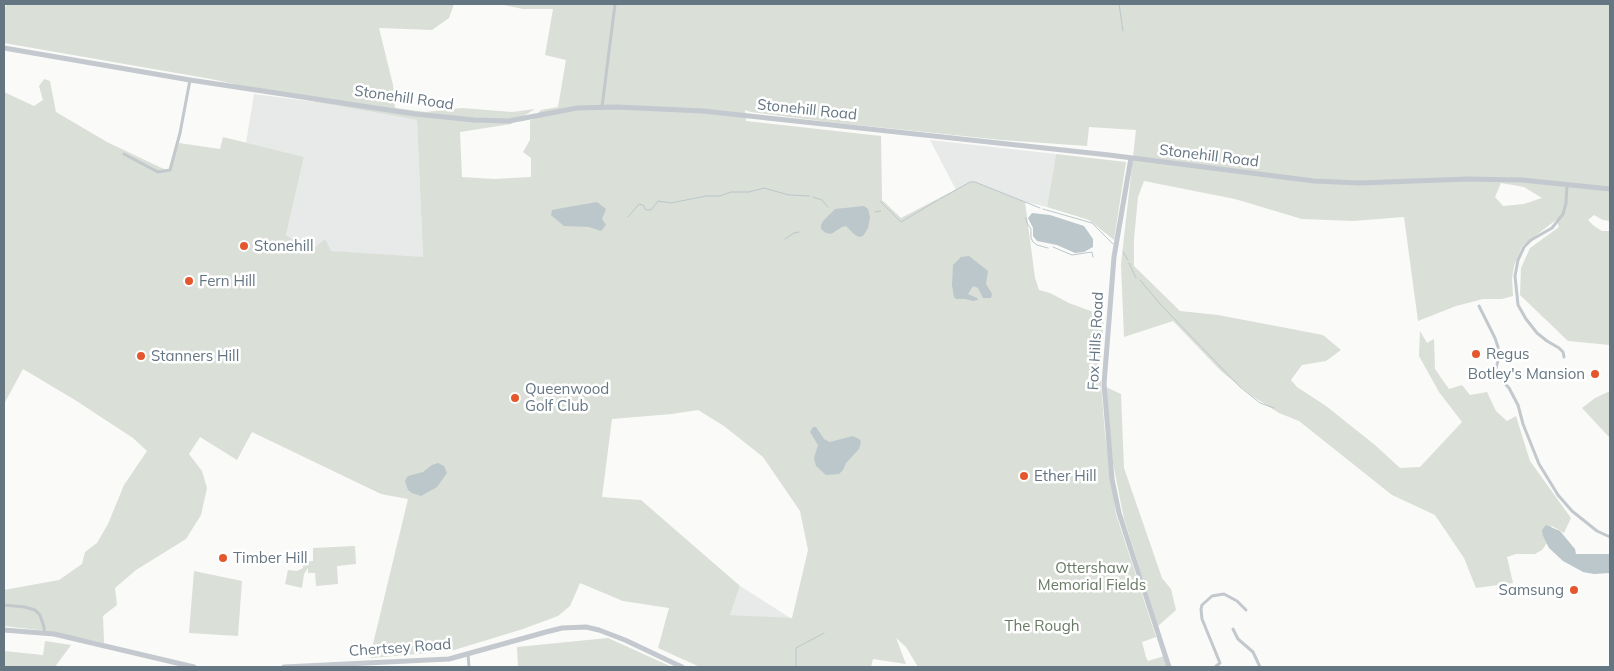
<!DOCTYPE html>
<style>
body{margin:0}
#map{position:relative;width:1614px;height:671px;overflow:hidden;background:#fafaf8;font-family:Mulish,sans-serif}
canvas{display:block}
.frame{position:absolute;inset:0;border:5px solid #657683;pointer-events:none}
</style>
<div id="map">
<canvas width="1614" height="671"></canvas>
<div class="frame"></div>
</div>
<script>
const g = document.querySelector('canvas').getContext('2d');
g.lineJoin = 'round';
function fillPath(path, color) { g.fillStyle = color; g.fill(path, 'evenodd'); }
const shape = rows => new Path2D(rows.map(r => 'M' + r).join(''));
function strokePath(path, color, width, dash) { g.strokeStyle = color; g.lineWidth = width; g.lineCap = dash ? 'butt' : 'round'; g.setLineDash(dash || []); g.stroke(path); }
function drawText(font, color, halo, rows, align = 'center') {
  g.font = font + ' Mulish,sans-serif'; g.lineWidth = 5; g.setLineDash([]); g.textBaseline = 'middle'; g.strokeStyle = halo; g.fillStyle = color; for (const [text, x, y, turn = 0] of rows) {
    g.save(); g.translate(x, y); g.rotate((+turn || 0) * Math.PI / 180); g.textAlign = isNaN(turn) ? turn : align; if (halo) g.strokeText(text, 0, 0); g.fillText(text, 0, 0); g.restore();
  }
}
fillPath(shape([
 [254,94,316,102,417,120,423,258,312,250,286,235,304,157,246,143],
 [930,140,1056,154,1047,207,1025,202,975,182,970,182,956,190],
 [740,586,792,619,730,615]
]), '#e8e9e9');
fillPath(shape([
 [7,4,454,4,449,18,432,30,379,28,393,85,395,108,426,112,462,108,512,112,535,109,511,124,460,132,462,177,494,179,531,177,531,158,523,152,530,140,530,121,541,110,558,107,566,60,545,55,553,9,523,9,499,4,1610,4,1610,221,1603,220,1594,215,1588,220,1594,226,1602,231,1610,231,1610,345,1568,341,1520,295,1521,268,1530,248,1559,227,1556,220,1522,246,1514,266,1512,279,1513,296,1502,299,1483,299,1456,306,1418,321,1404,217,1353,221,1302,219,1235,199,1144,181,1138,197,1134,239,1134,266,1180,311,1218,315,1323,335,1341,350,1326,361,1302,365,1291,380,1297,387,1326,406,1375,445,1400,468,1420,467,1462,422,1439,392,1419,356,1420,331,1427,343,1434,339,1435,369,1449,389,1462,385,1470,395,1487,392,1496,411,1507,421,1516,416,1530,461,1571,518,1564,533,1552,526,1543,536,1547,543,1542,550,1535,554,1516,554,1507,557,1513,583,1476,588,1464,558,1435,515,1392,495,1299,421,1279,413,1252,396,1221,371,1173,321,1124,337,1121,264,1136,130,1089,127,1087,146,1002,140,828,122,751,112,745,110,746,121,881,136,882,200,901,218,970,182,975,182,1025,202,1035,278,1039,290,1050,293,1069,303,1104,316,1100,371,1105,434,1116,514,1156,637,1142,642,1146,657,1148,661,1164,656,1167,667,918,667,906,647,896,638,906,664,873,659,871,667,700,667,658,648,669,608,623,601,580,583,570,606,558,616,523,629,451,651,371,658,373,644,408,499,381,494,252,432,237,460,200,437,189,454,202,471,207,488,201,515,186,539,136,570,115,588,117,605,103,616,104,643,47,631,4,626,4,590,59,580,82,564,85,552,97,543,108,524,124,485,147,451,133,438,75,400,23,369,4,404,4,92,34,106,43,100,39,86,44,79,50,81,56,112,107,142,168,171,179,143,220,149,223,137,304,157,286,235,312,250,325,239,331,251,423,257,417,120,316,102,211,79,4,43,4,9],
 [1501,183,1524,187,1542,198,1524,204,1503,206,1495,197],
 [698,410,724,426,763,457,800,511,808,550,792,618,730,615,740,586,641,500,602,497,612,419,672,414],
 [1056,154,1126,162,1114,240,1089,220,1047,207],
 [1106,387,1121,394,1124,468,1162,578,1171,589,1176,610,1158,626,1124,519,1113,463],
 [1610,391,1610,438,1582,408,1595,398],
 [355,546,356,564,337,566,338,584,316,586,315,573,308,573,308,568,304,574,302,588,285,584,288,570,297,571,303,568,303,562,313,561,313,548],
 [194,571,242,581,238,636,189,633],
 [608,638,672,667,518,667,517,647],
 [45,641,71,645,55,667,4,667,4,651,43,655]
]), '#dadfd7');
fillPath(shape([
 [597,202,606,209,602,219,606,225,601,231,589,227,564,226,551,215,552,210,557,209],
 [864,206,868,209,870,217,868,228,863,236,859,237,854,234,846,226,842,227,831,234,826,233,821,229,821,225,824,220,835,209],
 [1032,213,1050,215,1084,226,1093,239,1093,247,1084,252,1075,253,1057,245,1037,241,1033,236,1033,228,1028,218],
 [969,256,988,271,986,284,992,294,991,298,983,298,978,288,973,286,968,294,977,298,978,300,973,301,965,299,956,299,954,297,952,285,953,265,961,257],
 [813,427,816,427,824,439,830,442,853,436,859,439,861,442,859,449,846,463,843,470,839,474,826,475,816,466,814,458,818,445,810,432],
 [438,463,444,466,447,473,437,487,421,496,412,493,408,490,405,481,408,476,423,472,432,465],
 [1546,525,1560,531,1575,549,1576,554,1610,554,1610,573,1594,574,1583,572,1563,561,1549,548,1543,536,1542,530]
]), '#bbc7cb');
strokePath(shape([
 [1119,4,1122,24],
 [1122,25,1123,31],
 [813,197,822,200,828,207],
 [940,199,970,182,975,182,1040,208],
 [880,201,901,222,938,200],
 [1043,209,1092,223,1113,244],
 [875,212,881,211],
 [628,217,639,204,643,205,646,210,651,210,658,201,671,203,706,196,720,196,731,192,749,192,764,188,789,195,809,196],
 [1026,218,1027,223,1031,229,1031,238,1033,242,1037,245,1048,248],
 [785,239,794,233,799,232],
 [1053,247,1072,255,1092,252,1093,257],
 [1123,252,1128,260],
 [1129,263,1136,278],
 [1140,280,1161,305,1240,387,1260,403,1274,408],
 [796,667,796,648,824,633]
]), '#bbc7cb', 1);
strokePath(shape([
 [602,107,615,4],
 [124,154,158,172,170,170,180,133,190,80],
 [1479,306,1495,338,1498,347,1499,356,1495,373,1509,388,1518,405,1523,424,1539,464,1558,495,1572,511,1597,531,1610,537],
 [1564,357,1563,352,1559,348,1547,341,1537,333,1526,319,1518,305,1515,276,1518,260,1524,247,1531,240,1552,228,1563,214,1566,203,1567,185],
 [4,605,25,607,35,610,40,615,44,627,44,633],
 [1233,629,1238,639,1253,652,1260,667],
 [468,654,469,667],
 [1215,667,1220,663,1202,619,1201,609,1202,605,1212,596,1224,594,1237,601,1246,610]
]), '#c3c8cc', 3);
strokePath(shape([
 [4,48,190,80,415,114,474,120,509,121,577,108,617,107,703,111,1109,155,1314,181,1360,183,1467,179,1522,180,1610,189],
 [1131,158,1114,257,1104,384,1112,479,1119,513,1169,667]
]), '#c3c9ce', 5);
strokePath(shape([
 [4,630,54,634,194,667],
 [284,667,449,659,546,632,562,628,586,627,599,630,625,640,682,667]
]), '#c3c9ce', 5);
for (const [x, y, r, color] of [
 [244,246,5,"#e4572e"],
 [189,281,5,"#e4572e"],
 [1476,354,5,"#e4572e"],
 [141,356,5,"#e4572e"],
 [1595,374,5,"#e4572e"],
 [515,398,5,"#e4572e"],
 [1024,476,5,"#e4572e"],
 [223,558,5,"#e4572e"],
 [1574,590,5,"#e4572e"]
]) { const dot = new Path2D(); dot.arc(x, y, r, 0, 2 * Math.PI); g.fillStyle = color; g.fill(dot); strokePath(dot, '#fff', 2); }
drawText('15px', '#657683', '#fff', [
 ["Stonehill Road",404,98,8],
 ["Stonehill Road",807,110,6],
 ["Stonehill Road",1209,156,7],
 ["Fox Hills Road",1096,341,-87],
 ["Chertsey Road",400,648,-4]
]);
drawText('15px', '#657683', '#fff', [
 ["Stonehill",254,246],
 ["Fern Hill",199,281],
 ["Regus",1486,354],
 ["Stanners Hill",151,356],
 ["Botley's Mansion",1585,374,"right"],
 ["Queenwood",525,389],
 ["Golf Club",525,406],
 ["Ether Hill",1034,476],
 ["Timber Hill",233,558],
 ["Samsung",1564,590,"right"]
], 'left');
drawText('15px', '#687a64', '#fff', [
 ["Ottershaw",1092,568],
 ["Memorial Fields",1092,585],
 ["The Rough",1042,626]
]);
</script>
